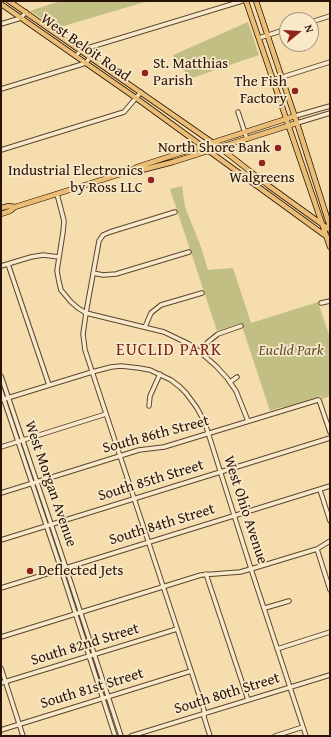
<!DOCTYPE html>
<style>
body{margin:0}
#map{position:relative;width:331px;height:737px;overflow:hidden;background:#f5ddad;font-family:"Gentium Book Plus",serif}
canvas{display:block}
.frame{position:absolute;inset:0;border:2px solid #291206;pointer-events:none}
.north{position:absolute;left:279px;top:12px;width:40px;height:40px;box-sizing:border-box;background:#f8e9ca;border:1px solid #a5937c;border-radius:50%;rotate:72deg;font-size:11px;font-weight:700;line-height:16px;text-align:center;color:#291206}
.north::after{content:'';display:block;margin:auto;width:14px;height:18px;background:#8f2418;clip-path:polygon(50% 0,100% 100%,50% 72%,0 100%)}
</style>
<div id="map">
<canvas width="331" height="737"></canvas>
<div class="frame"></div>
<div class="north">N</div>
</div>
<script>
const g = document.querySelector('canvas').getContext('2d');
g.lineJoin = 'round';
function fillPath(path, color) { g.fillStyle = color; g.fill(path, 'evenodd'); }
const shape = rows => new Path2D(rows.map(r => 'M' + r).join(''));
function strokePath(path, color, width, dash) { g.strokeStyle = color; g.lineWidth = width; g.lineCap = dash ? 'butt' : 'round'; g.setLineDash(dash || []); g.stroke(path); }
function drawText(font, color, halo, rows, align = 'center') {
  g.font = font + ' "Gentium Book Plus",serif'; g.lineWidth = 3.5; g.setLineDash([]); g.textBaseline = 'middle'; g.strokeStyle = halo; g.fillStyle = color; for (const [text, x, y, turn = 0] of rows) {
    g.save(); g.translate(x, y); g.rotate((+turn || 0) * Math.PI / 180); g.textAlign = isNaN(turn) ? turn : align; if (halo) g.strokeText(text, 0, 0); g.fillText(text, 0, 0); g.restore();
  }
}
fillPath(shape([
 [60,1,148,1,57,28,30,11],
 [248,22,259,55,192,78,175,62,173,55],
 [182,186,185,207,201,247,208,270,233,268,251,323,318,302,330,338,330,396,322,399,321,396,283,408,282,407,270,411,241,323,217,331,170,189]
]), '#c2bf85');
const minor = shape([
 [311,22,330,16],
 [1,24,21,18,26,12],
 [259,38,287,29],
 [76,56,81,50,242,1],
 [273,80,330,62],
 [1,89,86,63,90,57],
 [238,112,247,139],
 [295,116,330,106],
 [297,123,330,113],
 [1,150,124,112,141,92],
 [57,194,62,213,64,221,63,232,58,264,57,271,59,282,61,290,71,302,78,308,86,313,83,334,85,350,204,710,204,717,210,736],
 [175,212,110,232,103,235,99,241,86,313,164,332,189,344,200,352,216,366,227,378,236,391,248,421],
 [8,264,49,385],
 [1,266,31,257,43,255,59,257],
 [93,273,103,275,116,274,189,252],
 [321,303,330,301],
 [145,327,151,313,161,305,202,293],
 [200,352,208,342,218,334,241,326],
 [1,376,66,568,121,736],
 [230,382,237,377],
 [1,391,61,569,115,736],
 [1,400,92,372,111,367,121,366,139,368,150,370,171,380,180,387,186,393,197,408,205,423,252,572,306,736],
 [149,406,150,396,160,374],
 [1,447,106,414],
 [320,490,330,521],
 [1,493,139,450,164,447,318,400,319,400,330,432],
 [1,540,330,438],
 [317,549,330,590],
 [206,574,248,700],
 [1,588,330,486],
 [265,608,289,601],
 [1,637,201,575,240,572,251,569,317,549,330,541],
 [277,649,330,632],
 [1,668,23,736],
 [1,683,177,629],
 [1,730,191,671],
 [131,736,330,675],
 [275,736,303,727]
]);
const major = shape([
 [9,1,219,147,269,186,330,230],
 [246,1,330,247],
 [256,1,297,123,330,227],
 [1,4,136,98,330,239],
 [130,171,138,171,173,162,297,123],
 [1,208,9,206,15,207],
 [1,214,10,211,15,207,130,171,137,167,295,116]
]);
strokePath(minor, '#5c4530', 5.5);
strokePath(major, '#291206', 6);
strokePath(minor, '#f8e9ca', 3.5);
strokePath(major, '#eabe76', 4.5);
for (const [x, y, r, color] of [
 [145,73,4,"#8f2418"],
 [295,91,4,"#8f2418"],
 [278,148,4,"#8f2418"],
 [262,163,4,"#8f2418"],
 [151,180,4,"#8f2418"],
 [30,571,4,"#8f2418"]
]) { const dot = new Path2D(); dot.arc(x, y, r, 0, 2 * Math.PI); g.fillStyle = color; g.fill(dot); strokePath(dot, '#f8e9ca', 1.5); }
drawText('15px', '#291206', '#f8e9ca', [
 ["West Beloit Road",85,48,35],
 ["South 86th Street",156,435,-15],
 ["South 85th Street",151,481,-17],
 ["West Morgan Avenue",50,484,71],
 ["West Ohio Avenue",245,510,72],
 ["South 84th Street",162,525,-17],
 ["South 82nd Street",85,645,-17],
 ["South 81st Street",92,689,-17],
 ["South 80th Street",227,694,-17]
]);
drawText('15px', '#291206', '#f8e9ca', [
 ["St. Matthias",153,64,"left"],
 ["Parish",153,81,"left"],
 ["The Fish",287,82],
 ["Factory",287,99],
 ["North Shore Bank",270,148],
 ["Industrial Electronics",143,171],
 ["by Ross LLC",143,188],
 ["Walgreens",262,178,"center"],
 ["Deflected Jets",38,571,"left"]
], 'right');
drawText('italic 15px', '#5f4f32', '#f8e9ca', [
 ["Euclid Park",291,351]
]);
g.letterSpacing = '1px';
drawText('17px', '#7a1f14', '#f8e9ca', [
 ["EUCLID PARK",169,351]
]);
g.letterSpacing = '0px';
</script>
